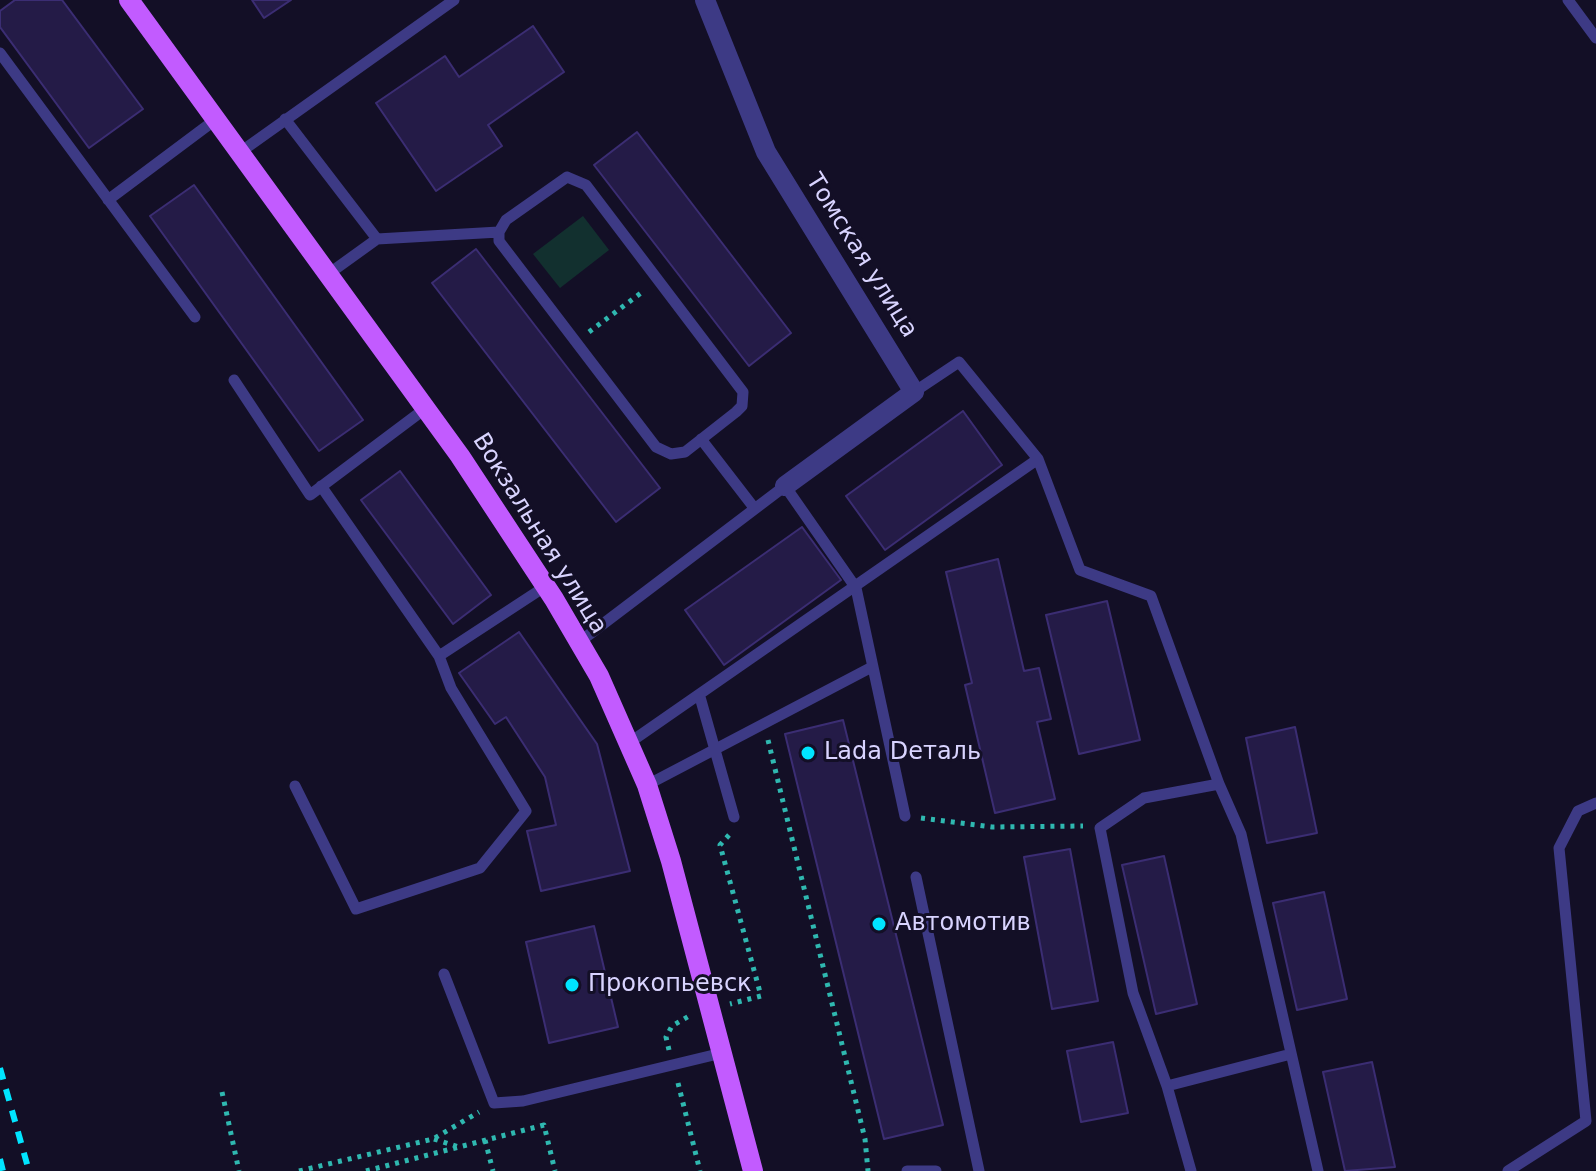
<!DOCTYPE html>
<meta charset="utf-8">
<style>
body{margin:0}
canvas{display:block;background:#130f26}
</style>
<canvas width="1596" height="1171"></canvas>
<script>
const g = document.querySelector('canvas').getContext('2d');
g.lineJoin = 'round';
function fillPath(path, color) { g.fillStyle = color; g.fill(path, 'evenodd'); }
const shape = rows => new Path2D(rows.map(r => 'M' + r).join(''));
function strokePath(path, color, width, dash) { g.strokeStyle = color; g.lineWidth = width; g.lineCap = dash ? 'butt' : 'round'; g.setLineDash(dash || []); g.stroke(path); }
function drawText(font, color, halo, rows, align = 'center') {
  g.font = font + ' "DejaVu Sans",sans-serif'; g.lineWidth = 6; g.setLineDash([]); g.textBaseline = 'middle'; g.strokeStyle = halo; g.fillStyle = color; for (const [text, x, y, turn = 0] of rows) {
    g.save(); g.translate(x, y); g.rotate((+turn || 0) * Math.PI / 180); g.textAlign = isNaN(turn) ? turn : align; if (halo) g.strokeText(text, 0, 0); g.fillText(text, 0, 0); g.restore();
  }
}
fillPath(shape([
 [583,216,609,250,560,288,533,254]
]), '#12302f');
const building = shape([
 [15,0,62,0,143,109,89,148,0,27,0,11,15,0],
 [252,0,291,0,264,18,252,0],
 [533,26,564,72,488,125,502,146,436,191,376,103,445,56,459,77,533,26],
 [637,132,791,333,749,366,594,165,637,132],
 [194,185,363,420,319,451,150,216,194,185],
 [476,249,660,488,616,522,432,283,476,249],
 [963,411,1002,465,885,550,846,496,963,411],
 [400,471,491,595,453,624,361,500,400,471],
 [802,527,841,580,724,665,685,610,802,527],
 [998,559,1024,671,1039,668,1051,719,1037,722,1055,799,995,813,965,685,972,683,946,572,998,559],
 [1107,601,1140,740,1079,754,1046,615,1107,601],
 [519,632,597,744,630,871,541,891,527,831,556,825,545,777,506,717,495,724,459,673,519,632],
 [843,720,943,1125,884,1139,785,734,843,720],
 [1295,727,1317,833,1267,843,1246,738,1295,727],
 [1070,849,1098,1001,1052,1009,1024,857,1070,849],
 [1164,856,1197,1004,1156,1014,1122,865,1164,856],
 [1324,892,1347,999,1297,1010,1273,903,1324,892],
 [594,926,618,1027,549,1043,526,942,594,926],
 [1113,1042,1128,1113,1081,1122,1067,1051,1113,1042],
 [1372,1062,1395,1167,1345,1171,1323,1072,1372,1062]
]);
fillPath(building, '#241b47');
strokePath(building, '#3b2d73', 2);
strokePath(shape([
 [589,332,645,290],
 [768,740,865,1139,868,1171],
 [921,818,992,827,1083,826],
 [729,835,720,845,761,996,730,1004],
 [669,1050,666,1037,672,1026,689,1016],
 [678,1083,700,1171],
 [222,1092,239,1171],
 [434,1139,459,1147],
 [485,1140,493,1171],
 [299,1171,433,1139,479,1112],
 [366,1171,544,1125,555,1171]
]), '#2fb8b0', 5, [4, 6]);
strokePath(shape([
 [1568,0,1596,38],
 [0,53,195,317],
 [285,119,377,239,327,275],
 [239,153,454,0],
 [567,177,586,185,743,392,742,406,736,412,685,452,671,454,656,447,499,241,499,232,506,220,567,177],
 [108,200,215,120],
 [377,239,499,232],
 [234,380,310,495,426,408],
 [914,392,959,362,1038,459,1080,570,1151,596,1219,784,1241,834,1318,1171],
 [701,439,755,509],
 [321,486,439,656,546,586],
 [578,643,785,486,856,588,905,816],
 [700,697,734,817],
 [629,743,1038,459],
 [647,785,870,668],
 [295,786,356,909,480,868,526,811,451,688,439,656],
 [916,877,979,1171],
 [444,974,494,1103,523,1101,722,1053],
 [1167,1086,1291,1054],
 [907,1171,936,1171],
 [1191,1171,1167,1086,1133,993,1100,828,1144,798,1219,784],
 [1508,1171,1586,1121,1559,848,1578,811,1596,803]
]), '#3d3a85', 11);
strokePath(shape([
 [705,0,766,152,914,392,785,486]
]), '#3d3a85', 20);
strokePath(shape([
 [129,0,460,456,554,599,599,676,647,785,671,861,753,1171]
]), '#c25bff', 20);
strokePath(shape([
 [0,1068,29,1171],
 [0,1159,3,1171]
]), '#00e5ff', 6, [12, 10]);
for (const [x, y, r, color] of [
 [808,753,8,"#00e5ff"],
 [879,924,8,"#00e5ff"],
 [572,985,8,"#00e5ff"]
]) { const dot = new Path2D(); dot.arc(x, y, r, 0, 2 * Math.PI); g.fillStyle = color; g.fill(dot); strokePath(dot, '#130f26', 3); }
drawText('24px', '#d9d4ff', '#130f26', [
 ["Томская улица",861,256,58],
 ["Вокзальная улица",539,534,58]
]);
drawText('24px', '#d9d4ff', '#130f26', [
 ["Lada Dеталь",824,753],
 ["Автомотив",895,924],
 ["Прокопьевск",588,985]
], 'left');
</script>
